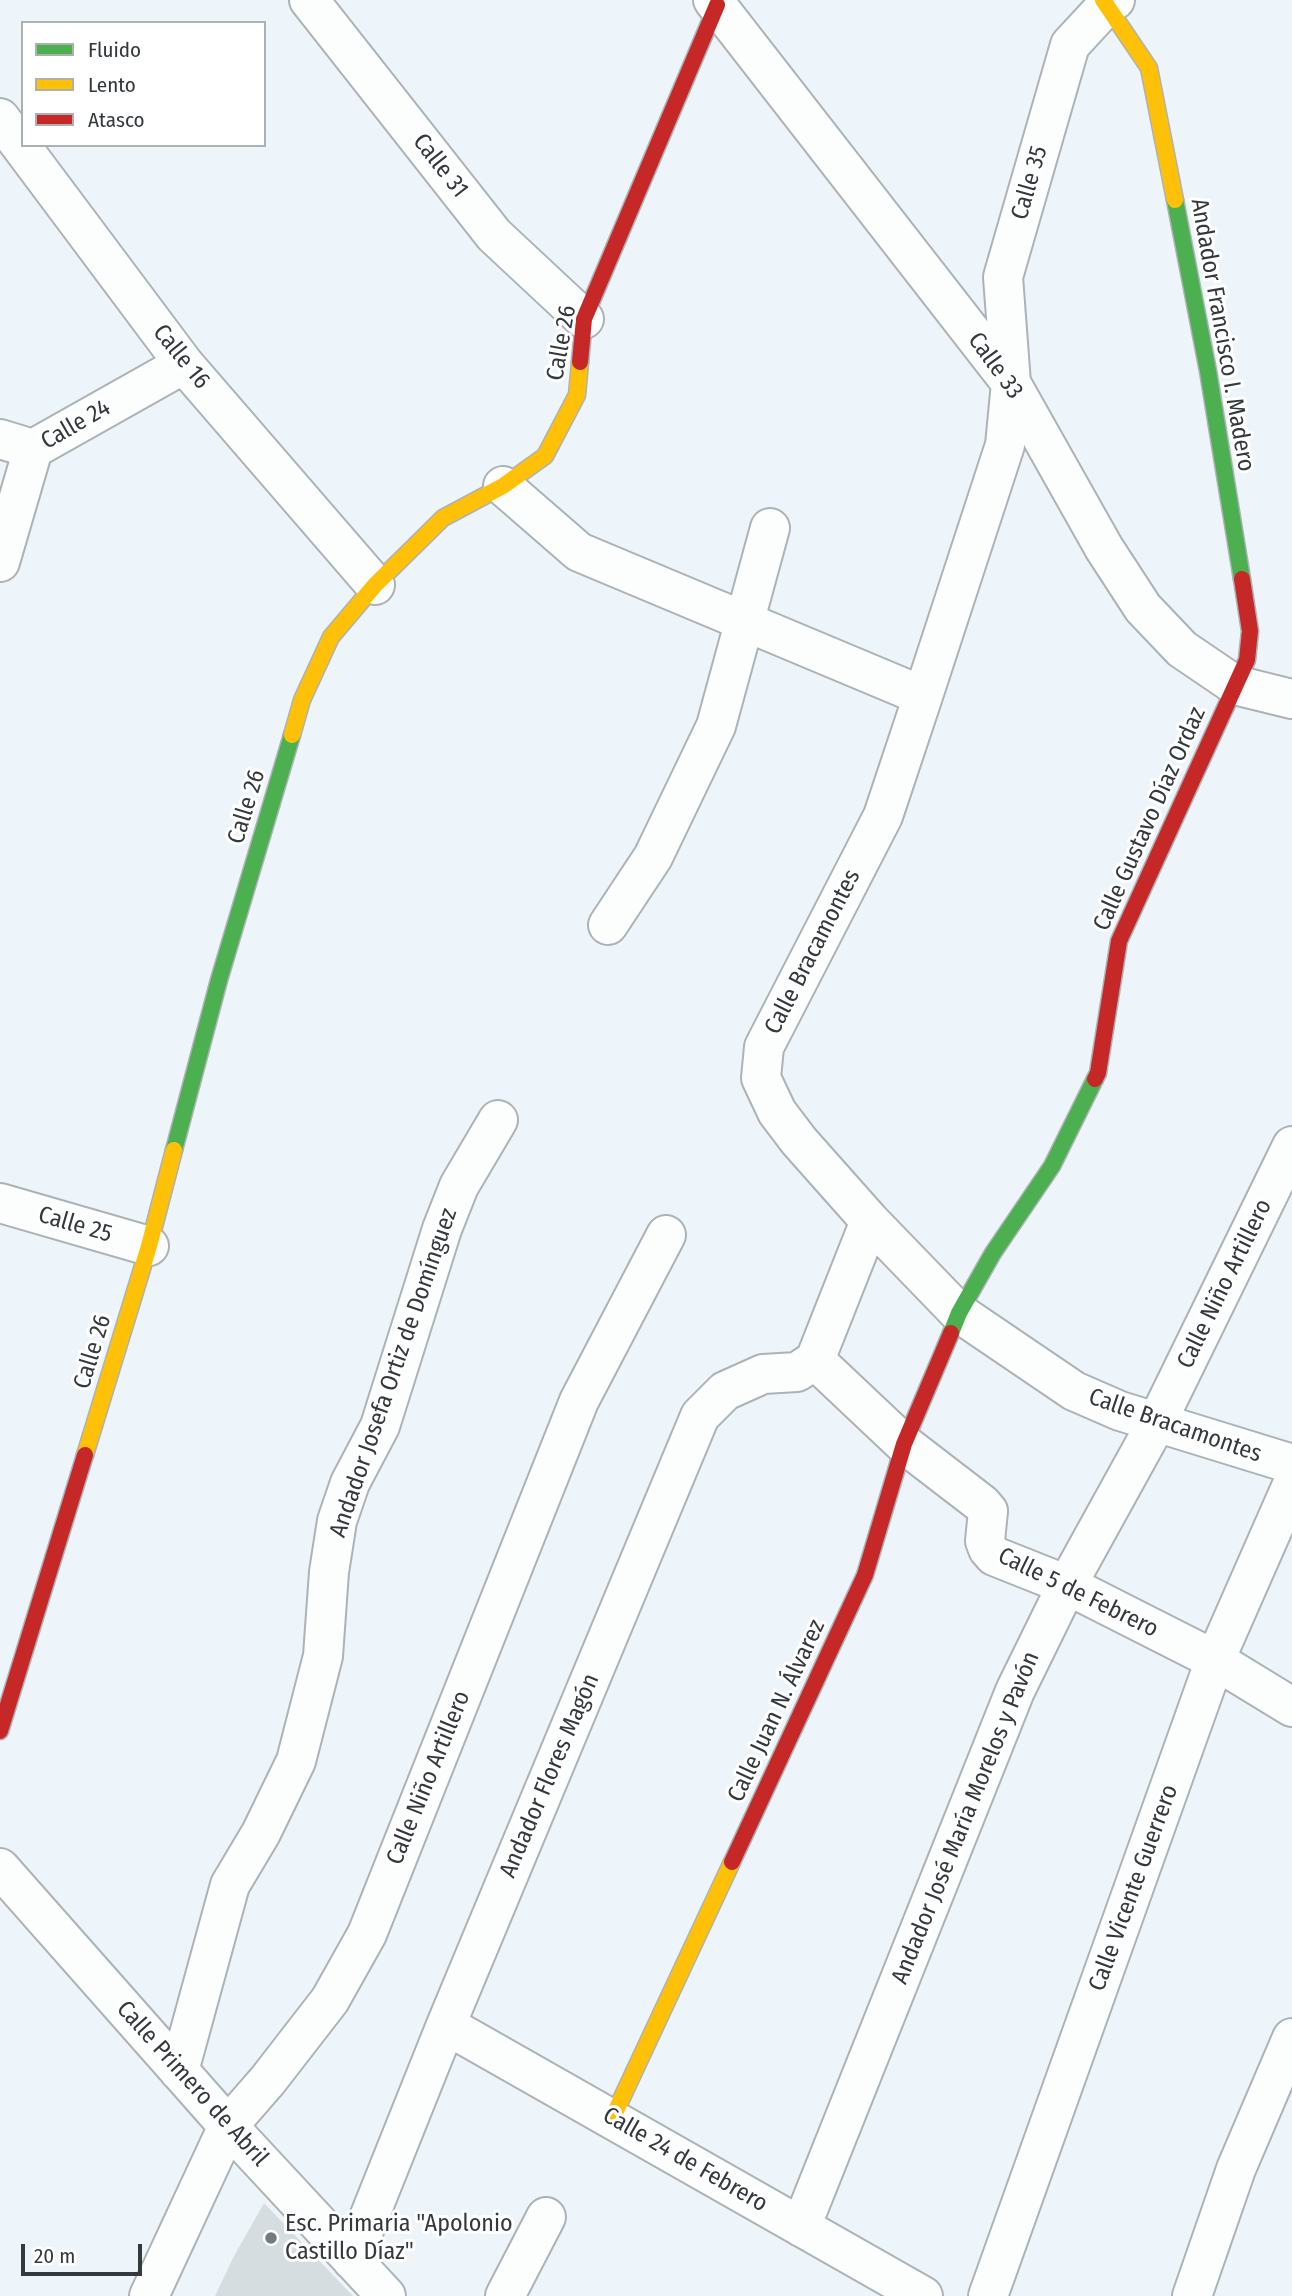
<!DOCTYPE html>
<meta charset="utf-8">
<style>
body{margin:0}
#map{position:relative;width:1292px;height:2296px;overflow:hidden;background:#eef5fa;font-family:"Fira Sans Condensed",sans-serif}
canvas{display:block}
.legend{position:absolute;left:21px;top:21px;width:245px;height:126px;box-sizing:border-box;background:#fff;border:2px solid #adb0b1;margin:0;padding:9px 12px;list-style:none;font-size:21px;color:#33393d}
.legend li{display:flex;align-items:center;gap:14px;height:35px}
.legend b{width:35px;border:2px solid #adb0b1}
.scale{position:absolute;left:21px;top:2244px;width:121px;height:32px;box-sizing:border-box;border:4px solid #33393d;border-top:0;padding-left:9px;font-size:21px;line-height:24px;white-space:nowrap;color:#33393d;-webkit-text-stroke:5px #fff;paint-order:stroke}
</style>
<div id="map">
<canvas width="1292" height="2296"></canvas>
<ul class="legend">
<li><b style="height:9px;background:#4caf50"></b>Fluido</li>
<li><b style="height:9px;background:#ffc107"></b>Lento</li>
<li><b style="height:9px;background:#c62828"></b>Atasco</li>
</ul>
<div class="scale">20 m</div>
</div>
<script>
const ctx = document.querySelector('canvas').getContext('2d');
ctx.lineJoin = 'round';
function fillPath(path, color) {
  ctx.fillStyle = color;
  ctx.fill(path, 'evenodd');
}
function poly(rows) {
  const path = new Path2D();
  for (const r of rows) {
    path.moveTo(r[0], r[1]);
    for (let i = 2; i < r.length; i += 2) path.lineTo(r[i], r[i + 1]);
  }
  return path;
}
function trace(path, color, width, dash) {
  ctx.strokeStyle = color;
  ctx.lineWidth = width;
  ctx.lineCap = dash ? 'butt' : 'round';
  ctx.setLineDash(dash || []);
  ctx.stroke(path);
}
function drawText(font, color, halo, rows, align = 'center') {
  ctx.font = font + ' "Fira Sans Condensed",sans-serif';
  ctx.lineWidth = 6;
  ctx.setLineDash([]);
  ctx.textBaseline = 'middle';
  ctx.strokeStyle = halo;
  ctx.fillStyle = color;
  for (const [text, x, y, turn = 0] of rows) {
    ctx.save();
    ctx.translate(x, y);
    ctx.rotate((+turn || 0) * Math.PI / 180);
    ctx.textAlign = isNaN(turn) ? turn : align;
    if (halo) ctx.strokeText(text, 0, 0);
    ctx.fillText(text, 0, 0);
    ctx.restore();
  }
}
fillPath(poly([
 [264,2203,353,2296,215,2296,233,2258]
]), '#d6dde1');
const street = poly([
 [309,0,494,235,584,319],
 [713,0,1011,383,1104,548,1143,608,1182,649,1235,685,1292,699],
 [1115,0,1107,5,1070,45,1003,277,1011,383,1005,445,923,696,883,816,764,1047,761,1078,777,1112,799,1141,870,1221,959,1313,1074,1391,1120,1411,1292,1464],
 [0,118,184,364,375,585],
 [0,439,33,449],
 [503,486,579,552,923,696],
 [0,562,33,449,184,364],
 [608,925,653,857,716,726,770,528],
 [0,1203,149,1246],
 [815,1360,904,1444,982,1504,988,1511,985,1541,988,1549,994,1556,1067,1585,1215,1660,1292,1707],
 [815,1360,870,1221],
 [0,1868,228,2126,386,2296],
 [446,2025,923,2296],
 [179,2071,230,1885,261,1833,296,1761,323,1656,329,1572,337,1521,350,1483,380,1426,442,1229,459,1186,498,1120],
 [801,2227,1015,1691,1067,1585,1157,1422,1292,1146],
 [352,2260,446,2025,700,1416,725,1391,763,1374,797,1372,815,1360],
 [149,2296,228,2126,268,2080,330,2000,367,1934,579,1401,666,1235],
 [505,2296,546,2217],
 [988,2296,1215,1660,1292,1485],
 [1192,2296,1236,2169,1292,2038]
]);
const fast = poly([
 [1175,200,1208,371,1242,579],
 [174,1150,219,980,292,735],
 [951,1333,959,1313,993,1253,1052,1166,1095,1079]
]);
const slow = poly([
 [1103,0,1149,68,1175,200],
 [292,735,302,700,331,637,375,585,443,518,503,486,545,456,577,395,580,362],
 [85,1455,149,1246,174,1150],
 [612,2119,732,1862]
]);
const jam = poly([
 [580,362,584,319,717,5],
 [1095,1079,1098,1073,1119,941,1247,660,1250,631,1242,579],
 [0,1731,85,1455],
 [732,1862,865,1575,904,1444,951,1333]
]);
trace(street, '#acb2b6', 42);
trace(fast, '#acb2b6', 19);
trace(slow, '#acb2b6', 19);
trace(jam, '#acb2b6', 19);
trace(street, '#fcfefe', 38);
trace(fast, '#4caf50', 16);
trace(slow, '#ffc107', 16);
trace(jam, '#c62828', 16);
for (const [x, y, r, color] of [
 [271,2238,7,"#747b7f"]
]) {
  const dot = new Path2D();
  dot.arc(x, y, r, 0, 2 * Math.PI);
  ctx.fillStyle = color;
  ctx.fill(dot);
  trace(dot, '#fff', 2.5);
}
drawText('24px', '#33393d', '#fff', [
 ["Calle 31",440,166,52],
 ["Calle 35",1030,183,-74],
 ["Andador Francisco I. Madero",1222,335,80],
 ["Calle 26",562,343,-80],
 ["Calle 16",181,357,51],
 ["Calle 33",995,366,54],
 ["Calle 24",76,425,-30],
 ["Calle 26",247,807,-73],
 ["Calle Gustavo Díaz Ordaz",1150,819,-66],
 ["Calle Bracamontes",813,952,-63],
 ["Calle 25",75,1225,16],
 ["Calle Niño Artillero",1225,1284,-64],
 ["Calle 26",93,1352,-73],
 ["Andador Josefa Ortiz de Domínguez",394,1373,-71],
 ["Calle Bracamontes",1175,1426,19],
 ["Calle 5 de Febrero",1078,1593,26],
 ["Calle Juan N. Álvarez",777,1711,-65],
 ["Andador Flores Magón",550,1776,-67],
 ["Calle Niño Artillero",429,1778,-68],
 ["Andador José María Morelos y Pavón",966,1818,-68],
 ["Calle Vicente Guerrero",1134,1888,-70],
 ["Calle Primero de Abril",192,2084,48],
 ["Calle 24 de Febrero",685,2160,30]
]);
drawText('24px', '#33393d', '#fff', [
 ["Esc. Primaria \"Apolonio",285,2224],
 ["Castillo Díaz\"",285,2252]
], 'left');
</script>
